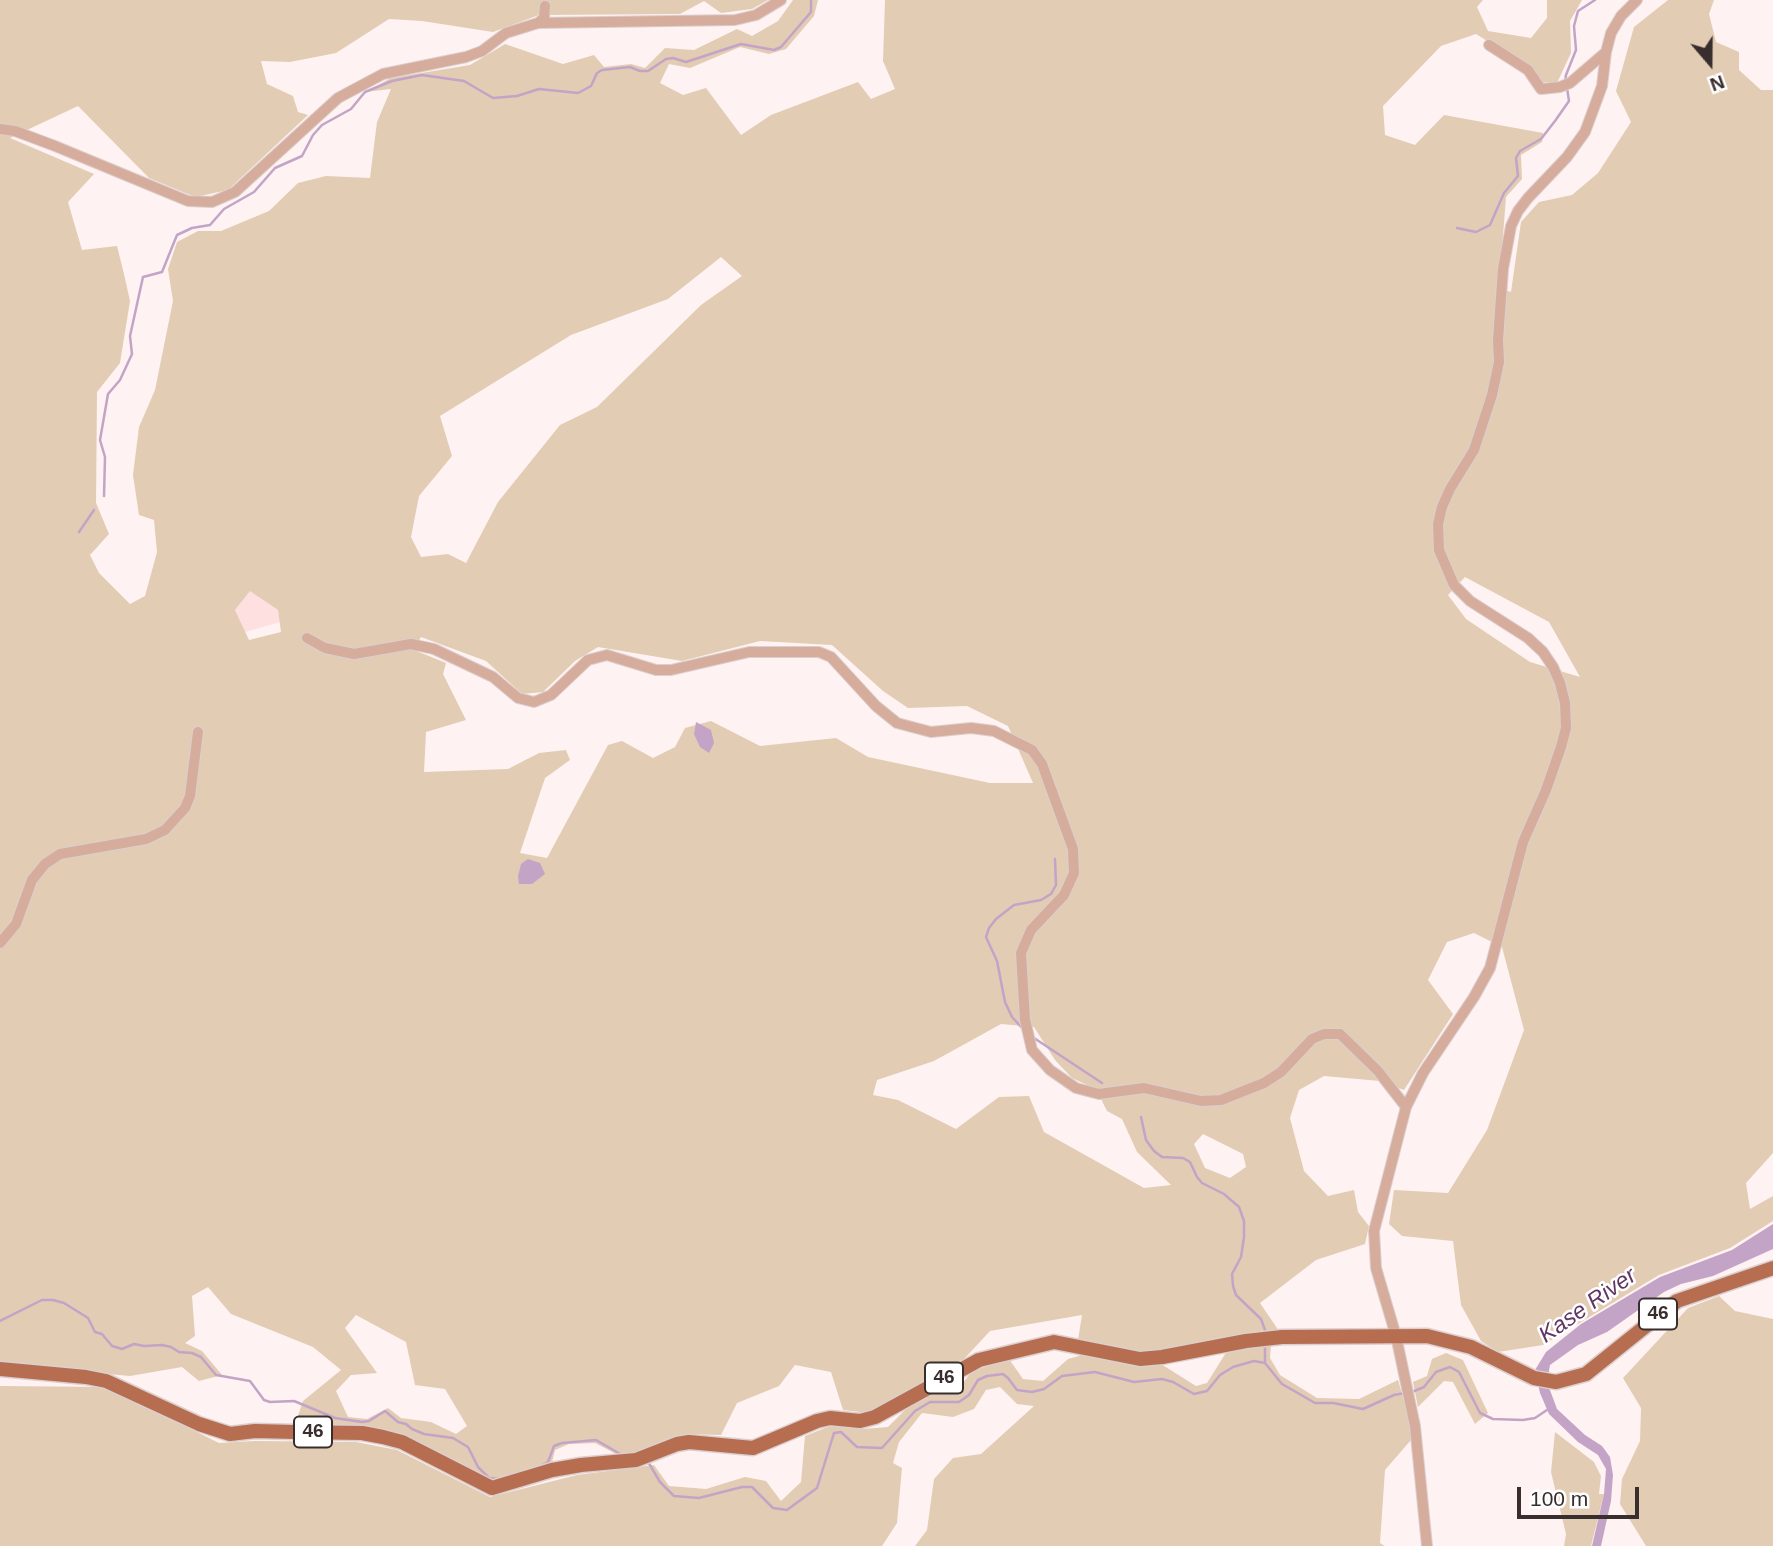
<!DOCTYPE html>
<style>
body{margin:0}
#map{position:relative;width:1773px;height:1546px;overflow:hidden;background:#fef2f2;font-family:Arial,sans-serif}
canvas{display:block}
.north{position:absolute;left:1675px;top:28px;width:70px;height:70px;-webkit-text-stroke:5px #fff;paint-order:stroke;rotate:160deg;font-size:19px;font-weight:700;line-height:28px;text-align:center;color:#392e2e}
.north::after{content:'';display:block;margin:auto;width:24px;height:32px;background:#392e2e;clip-path:polygon(50% 0,100% 100%,50% 72%,0 100%)}
.scale{position:absolute;left:1517px;top:1487px;width:122px;height:32px;box-sizing:border-box;border:4px solid #392e2e;border-top:0;padding-left:9px;font-size:21px;line-height:24px;white-space:nowrap;color:#392e2e;-webkit-text-stroke:5px #fff;paint-order:stroke}
</style>
<div id="map">
<canvas width="1773" height="1546"></canvas>
<div class="north">N</div>
<div class="scale">100 m</div>
</div>
<script>
const ctx = document.querySelector('canvas').getContext('2d');
ctx.lineJoin = 'round';
function fillPath(path, color) {
  ctx.fillStyle = color;
  ctx.fill(path, 'evenodd');
}
function poly(rows) {
  const path = new Path2D();
  for (const r of rows) {
    path.moveTo(r[0], r[1]);
    for (let i = 2; i < r.length; i += 2) path.lineTo(r[i], r[i + 1]);
  }
  return path;
}
function trace(path, color, width, dash) {
  ctx.strokeStyle = color;
  ctx.lineWidth = width;
  ctx.lineCap = dash ? 'butt' : 'round';
  ctx.setLineDash(dash || []);
  ctx.stroke(path);
}
function drawText(font, color, halo, rows, align = 'center') {
  ctx.font = font + ' Arial,sans-serif';
  ctx.lineWidth = 5;
  ctx.setLineDash([]);
  ctx.textBaseline = 'middle';
  ctx.strokeStyle = halo;
  ctx.fillStyle = color;
  for (const [text, x, y, turn = 0] of rows) {
    ctx.save();
    ctx.translate(x, y);
    ctx.rotate((+turn || 0) * Math.PI / 180);
    ctx.textAlign = isNaN(turn) ? turn : align;
    if (halo) ctx.strokeText(text, 0, 0);
    ctx.fillText(text, 0, 0);
    ctx.restore();
  }
}
fillPath(poly([
 [250,590,278,610,280,622,245,632,235,610]
]), '#fee0e0');
fillPath(poly([
 [0,0,768,0,752,9,721,13,704,1,680,14,539,15,493,32,422,21,389,19,336,53,290,62,261,61,267,84,293,96,298,112,308,115,228,190,195,197,149,178,78,106,10,138,94,174,68,202,82,250,117,246,124,274,130,301,120,363,97,392,96,503,109,534,90,555,99,573,130,604,145,596,157,552,154,520,139,515,133,475,139,427,155,390,173,301,168,269,177,242,198,231,221,231,269,211,298,183,326,176,370,178,377,122,391,89,365,92,391,78,470,65,505,44,563,64,594,55,604,67,631,64,645,68,665,48,694,50,737,29,752,36,778,21,793,0,818,0,814,16,786,49,769,54,740,47,690,68,669,64,660,83,683,95,706,88,741,135,771,115,858,82,871,99,895,89,883,61,885,0,1483,0,1477,7,1488,31,1531,38,1547,18,1547,0,1582,0,1570,21,1571,53,1557,83,1543,82,1529,67,1476,34,1441,46,1383,106,1385,135,1415,145,1444,115,1543,133,1542,142,1521,155,1522,179,1506,197,1499,288,1511,292,1521,222,1539,202,1572,195,1598,173,1631,122,1616,91,1634,27,1668,0,1714,0,1709,14,1716,42,1739,52,1739,70,1761,90,1773,90,1773,1153,1746,1183,1750,1209,1773,1196,1773,1221,1730,1248,1659,1275,1543,1345,1498,1352,1481,1341,1461,1305,1453,1241,1402,1236,1389,1224,1394,1190,1448,1193,1487,1130,1524,1030,1502,947,1474,933,1447,942,1428,980,1453,1014,1404,1090,1380,1081,1324,1076,1299,1090,1290,1118,1304,1171,1328,1196,1354,1190,1358,1212,1369,1226,1365,1244,1316,1260,1260,1303,1279,1331,1145,1354,1078,1340,1082,1315,990,1331,964,1359,869,1413,843,1410,831,1372,795,1365,779,1386,737,1403,721,1435,685,1434,646,1453,622,1457,595,1443,569,1444,555,1450,551,1466,497,1483,396,1434,369,1427,295,1425,303,1401,341,1370,313,1347,231,1314,208,1287,192,1296,195,1336,185,1343,202,1351,222,1375,199,1381,182,1367,130,1376,0,1364],
 [721,257,742,276,701,305,597,407,560,425,498,502,466,563,448,554,421,557,411,537,419,496,452,456,440,416,571,335,668,299],
 [1465,577,1549,622,1580,677,1530,662,1466,619,1448,595],
 [250,591,278,610,281,632,249,640,235,610],
 [421,637,486,661,522,694,543,692,575,661,598,647,682,661,760,641,832,645,883,691,908,708,967,706,1008,726,1033,783,990,783,868,757,836,738,760,746,711,721,685,728,675,747,653,758,622,741,608,745,547,858,520,853,545,778,570,760,566,750,539,753,508,769,424,772,426,732,466,720,443,674,446,663,414,650],
 [1001,1024,1034,1027,1055,1060,1072,1078,1096,1089,1107,1111,1122,1119,1137,1152,1171,1185,1144,1188,1044,1132,1029,1096,999,1097,956,1129,898,1100,873,1095,877,1080,934,1061],
 [1203,1134,1243,1154,1246,1167,1230,1178,1205,1168,1194,1144],
 [356,1315,406,1342,415,1385,445,1389,467,1426,456,1434,431,1422,401,1418,388,1408,367,1419,348,1417,336,1391,351,1375,377,1373,345,1328],
 [1719,1296,1735,1311,1773,1319,1773,1546,1646,1546,1620,1504,1622,1479,1640,1441,1641,1408,1623,1378,1688,1308],
 [1271,1344,1270,1358,1280,1375,1317,1398,1359,1399,1398,1380,1407,1411,1411,1440,1385,1470,1380,1543,1385,1546,915,1546,927,1530,934,1479,953,1458,981,1454,1034,1406,1017,1404,1000,1387,986,1390,974,1409,953,1417,922,1413,899,1442,893,1463,902,1468,897,1523,882,1546,0,1546,0,1386,106,1387,219,1443,255,1441,356,1442,397,1450,490,1497,577,1475,654,1465,669,1486,706,1489,745,1477,766,1481,781,1501,801,1482,805,1436,830,1426,863,1429,888,1427,908,1407,933,1393,960,1387,972,1371,1009,1359,1023,1379,1043,1381,1068,1359,1086,1354,1161,1364,1196,1386,1207,1383,1227,1351],
 [1446,1353,1463,1360,1488,1413,1475,1424,1453,1382,1444,1381,1418,1407,1413,1382,1427,1376,1432,1359],
 [1555,1432,1594,1462,1601,1476,1599,1494,1604,1494,1591,1546,1564,1546,1566,1534,1551,1472]
]), '#e2ccb4');
fillPath(poly([
 [696,722,711,730,714,743,709,753,700,747,694,734],
 [528,859,540,863,545,874,532,884,519,884,518,876,521,864],
 [1773,1224,1773,1249,1713,1276,1681,1284,1664,1292,1607,1332,1578,1345,1550,1365,1547,1382,1557,1409,1585,1435,1602,1446,1610,1457,1613,1475,1611,1501,1601,1546,1592,1546,1604,1494,1606,1469,1598,1455,1578,1442,1549,1414,1540,1393,1535,1370,1546,1352,1581,1324,1660,1277,1732,1250]
]), '#c3a4c7');
trace(poly([
 [1565,82,1566,75,1576,50,1574,26,1578,11,1595,0],
 [1457,228,1476,232,1490,225,1504,193,1518,176,1516,158,1520,151,1541,139,1555,121,1569,101,1567,88],
 [104,496,105,457,100,440,108,394,120,380,132,354,130,336,143,277,162,272,177,235,192,228,210,225,224,209,254,192,275,168,302,156,313,135,322,125,351,109,365,92,392,81,422,75,464,81,493,98,517,96,539,89,578,93,591,86,597,73,602,70,630,67,640,71,648,71,666,59,673,58,686,62,741,44,774,50,781,47,811,12,811,0],
 [79,532,94,510],
 [1023,1029,1012,1017,1005,1002,997,961,986,937,989,928,996,919,1014,905,1041,900,1051,894,1056,885,1055,859],
 [1034,1038,1102,1083],
 [1141,1117,1146,1140,1154,1151,1162,1157,1183,1158,1190,1162,1197,1177,1202,1183,1224,1194,1239,1207,1244,1221,1244,1237,1241,1257,1232,1274,1233,1286,1236,1295,1261,1319,1266,1333],
 [0,1321,42,1300,53,1300,64,1303,88,1318,95,1332,102,1334,112,1346,122,1349,134,1344,144,1346,162,1345,171,1347,179,1352,192,1353,201,1357,216,1375,250,1381,264,1400,270,1402,294,1401,335,1418,362,1422,369,1421,385,1411,398,1422,406,1424,412,1429,424,1434,453,1438,468,1447,478,1467,489,1478,502,1479],
 [1265,1343,1265,1363,1282,1384,1315,1403,1333,1403,1363,1409,1394,1395,1405,1393],
 [1412,1392,1424,1387,1436,1372,1450,1367,1459,1372,1480,1413,1493,1419,1523,1420,1535,1418,1547,1410],
 [647,1460,660,1482,674,1496,699,1498,742,1487,752,1487,773,1508,787,1510,817,1488,834,1433,841,1432,857,1447,882,1448,915,1411,930,1402,959,1402,969,1395,978,1380,987,1376,1003,1374,1008,1378,1017,1390,1032,1392,1044,1389,1062,1376,1095,1372,1134,1382,1162,1379,1173,1382,1194,1394,1207,1391,1220,1375,1233,1367,1254,1361,1265,1363],
 [541,1466,548,1462,554,1446,562,1443,596,1440,622,1455]
]), '#c3a4c7', 2.5);
const street = poly([
 [538,23,544,18,545,6],
 [1489,45,1528,70,1541,89,1560,87,1570,83,1606,52],
 [0,129,15,131,55,146,188,201,212,202,235,192,338,98,383,74,466,57,482,51,506,33,538,23,735,20,756,15,781,0],
 [307,638,325,648,354,654,411,644,434,649,493,677,518,698,534,702,551,695,588,660,607,655,656,670,671,670,749,652,819,652,831,657,876,706,897,723,931,732,971,728,994,731,1032,750,1042,764,1073,849,1074,873,1064,895,1031,930,1021,953,1025,1020,1032,1050,1050,1070,1076,1088,1099,1094,1144,1088,1201,1101,1221,1100,1264,1083,1281,1072,1312,1039,1324,1034,1340,1034,1378,1071,1406,1107],
 [0,943,16,924,32,880,45,864,60,854,146,839,165,830,185,808,190,796,198,732],
 [1427,1546,1415,1426,1396,1336,1376,1268,1374,1231,1406,1107,1423,1073,1474,997,1490,968,1523,842,1546,790,1561,747,1566,728,1565,703,1560,683,1553,667,1543,652,1528,638,1470,601,1454,585,1439,550,1438,524,1442,507,1450,489,1474,450,1492,395,1499,362,1498,340,1503,269,1511,226,1518,211,1528,198,1567,157,1585,132,1602,86,1606,52,1611,33,1621,16,1637,0]
]);
const primary = poly([
 [0,1369,86,1377,106,1381,199,1424,230,1434,255,1431,295,1432,362,1433,383,1437,402,1442,492,1488,552,1470,581,1465,636,1460,677,1444,689,1442,753,1448,817,1421,830,1418,860,1421,875,1417,979,1360,1054,1342,1140,1359,1162,1357,1246,1341,1282,1337,1427,1336,1471,1347,1534,1378,1556,1382,1586,1374,1677,1301,1773,1268]
]);
trace(street, '#dbcfcf', 12);
trace(primary, '#dbcfcf', 17);
trace(street, '#d6ad9c', 10);
trace(primary, '#b76e50', 14);
for (const [x, y, w] of [
 [1658,1314,38],
 [944,1378,38],
 [313,1432,38]
]) {
  const box = new Path2D();
  box.roundRect(x - w / 2, y - 15.5, w, 31, 5);
  ctx.fillStyle = '#fff';
  ctx.fill(box);
  trace(box, '#392e2e', 2);
}
drawText('bold 19px', '#392e2e', null, [
 ["46",1658,1314],
 ["46",944,1378],
 ["46",313,1432]
]);
drawText('italic 23px', '#603665', '#fff', [
 ["Kase River",1588,1306,-35]
]);
</script>
